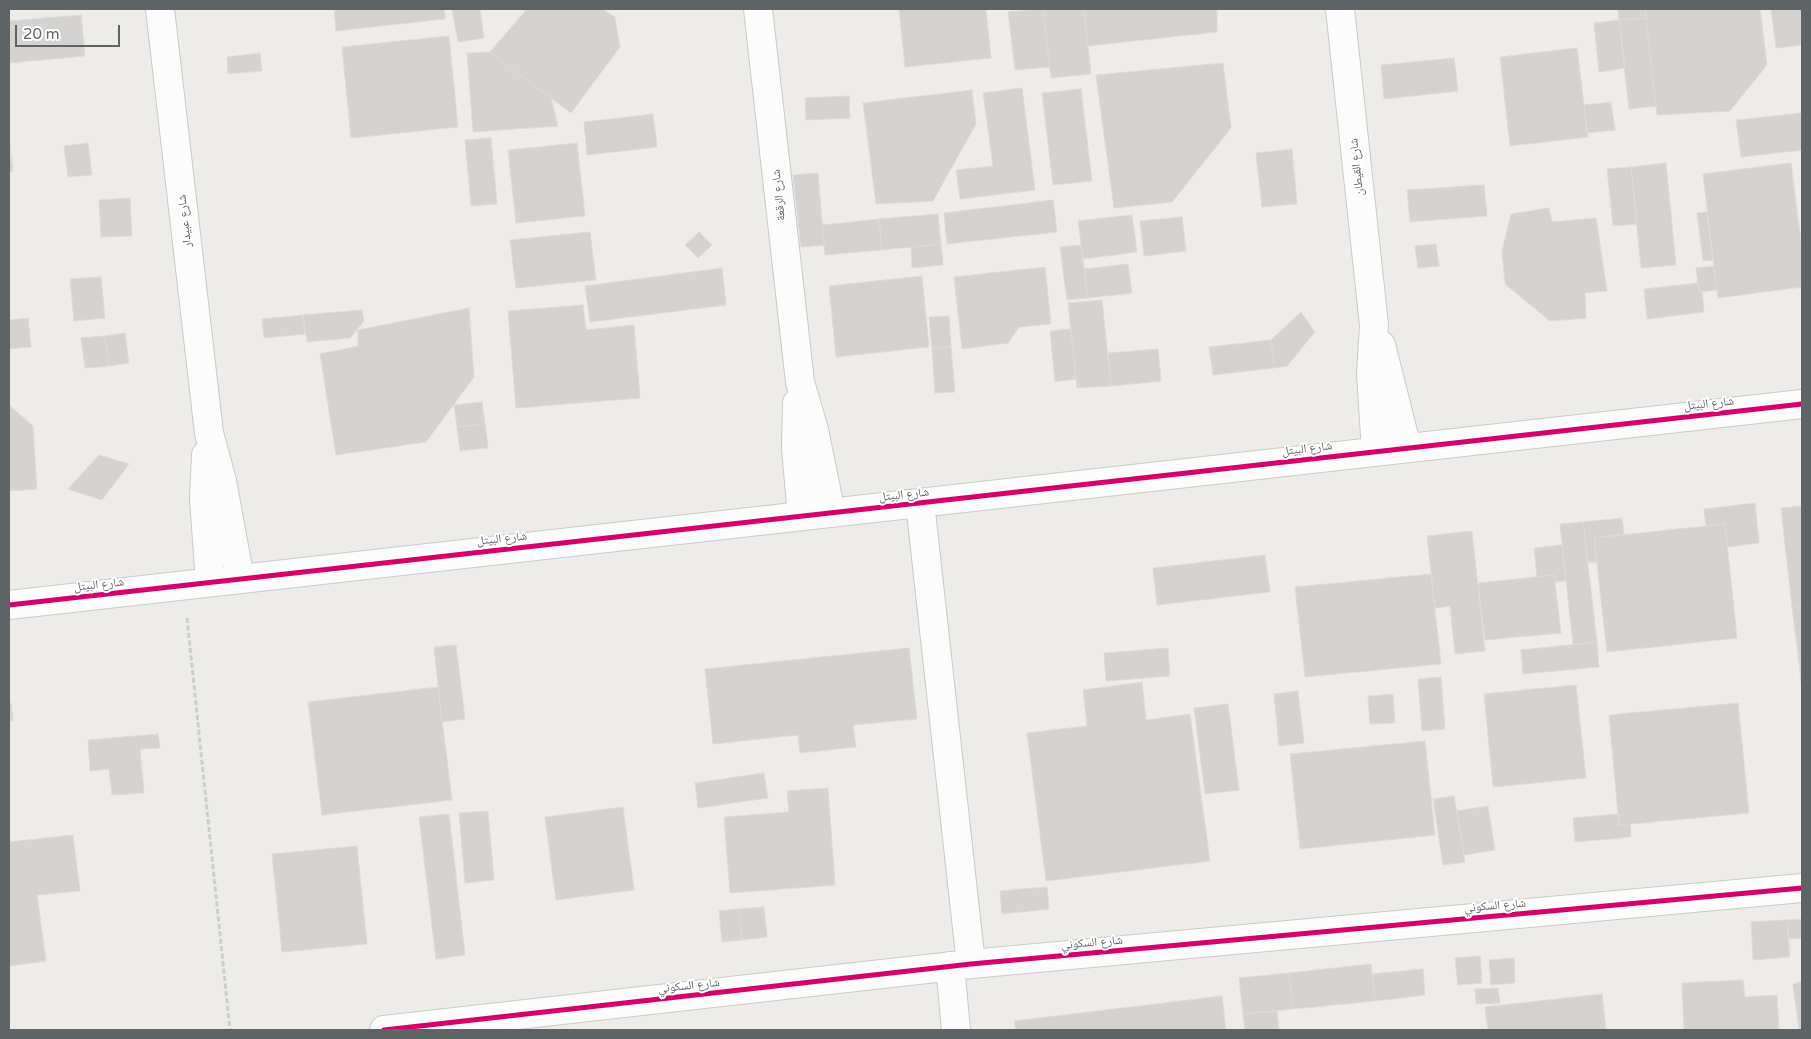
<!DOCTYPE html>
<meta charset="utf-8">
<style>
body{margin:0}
#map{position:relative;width:1811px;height:1039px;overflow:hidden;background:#eeece9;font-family:"Varela Round",sans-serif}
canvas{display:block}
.frame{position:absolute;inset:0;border:10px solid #5e6366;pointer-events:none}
.scale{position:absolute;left:15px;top:25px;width:105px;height:22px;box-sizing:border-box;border:2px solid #5e6366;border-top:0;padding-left:6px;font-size:15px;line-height:18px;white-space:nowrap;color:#5e6366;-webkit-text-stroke:4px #fff;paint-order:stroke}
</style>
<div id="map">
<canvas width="1811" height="1039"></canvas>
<div class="frame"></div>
<div class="scale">20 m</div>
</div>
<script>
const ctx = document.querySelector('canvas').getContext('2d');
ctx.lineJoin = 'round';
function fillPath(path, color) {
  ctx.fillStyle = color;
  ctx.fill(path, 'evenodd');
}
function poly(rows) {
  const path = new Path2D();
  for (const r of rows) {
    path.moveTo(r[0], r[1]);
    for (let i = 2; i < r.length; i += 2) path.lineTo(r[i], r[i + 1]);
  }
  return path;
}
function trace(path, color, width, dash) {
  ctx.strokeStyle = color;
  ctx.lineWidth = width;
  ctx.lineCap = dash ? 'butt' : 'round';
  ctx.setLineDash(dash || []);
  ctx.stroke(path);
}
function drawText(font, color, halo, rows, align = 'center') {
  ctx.font = font + ' "Varela Round","Noto Naskh Arabic",sans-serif';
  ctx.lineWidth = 4;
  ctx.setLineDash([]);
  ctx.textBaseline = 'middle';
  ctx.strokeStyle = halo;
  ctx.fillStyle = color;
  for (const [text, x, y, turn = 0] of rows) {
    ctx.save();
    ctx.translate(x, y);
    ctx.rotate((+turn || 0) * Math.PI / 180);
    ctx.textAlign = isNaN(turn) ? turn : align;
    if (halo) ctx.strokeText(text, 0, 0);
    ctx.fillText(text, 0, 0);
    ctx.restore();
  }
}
const building = poly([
 [334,9,444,9,445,19,336,31,334,9],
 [452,9,480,9,484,38,458,42,452,9],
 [527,9,602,9,615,17,620,47,571,113,490,52,527,9],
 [899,9,986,9,991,58,905,67,899,9],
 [1043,9,1050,67,1015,70,1008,12,1043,9],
 [1043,9,1084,9,1091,74,1051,78,1043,9],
 [1084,9,1217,9,1217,32,1088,46,1084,9],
 [1618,9,1645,9,1646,18,1619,20,1618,9],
 [1645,9,1760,9,1767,65,1730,111,1657,115,1645,9],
 [1771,9,1802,9,1802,45,1776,48,1771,9],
 [81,15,85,56,9,63,9,21,81,15],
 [1646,18,1656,106,1629,109,1619,20,1646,18],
 [1619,20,1625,68,1599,72,1594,23,1619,20],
 [449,36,458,127,351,138,342,47,449,36],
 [1577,48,1588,137,1510,146,1500,57,1577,48],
 [490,52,551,98,558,126,473,132,467,53,490,52],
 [260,53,262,71,228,74,227,57,260,53],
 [1454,58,1458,91,1384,99,1381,65,1454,58],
 [1223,63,1231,128,1172,202,1114,208,1096,75,1223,63],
 [1022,88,1035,190,960,199,956,170,993,166,983,93,1022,88],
 [1081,89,1092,181,1053,185,1042,93,1081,89],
 [972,90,976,124,933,201,876,204,863,103,972,90],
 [849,96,850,118,806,120,805,98,849,96],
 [1611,102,1615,130,1587,133,1584,105,1611,102],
 [1802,113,1802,150,1741,157,1736,120,1802,113],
 [653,114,657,147,587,155,584,122,653,114],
 [9,137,13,172,9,172,9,137],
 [491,138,497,204,471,206,465,140,491,138],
 [88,143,92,175,68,177,64,146,88,143],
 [577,143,585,216,516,223,508,150,577,143],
 [1292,149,1297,204,1262,207,1256,153,1292,149],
 [1666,163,1676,265,1641,268,1631,167,1666,163],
 [1791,163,1802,249,1802,287,1718,298,1703,174,1791,163],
 [1631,167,1637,224,1613,226,1607,169,1631,167],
 [818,173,824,245,801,247,793,175,818,173],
 [1484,185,1487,216,1410,222,1407,190,1484,185],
 [130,198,132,236,101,237,99,200,130,198],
 [1053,200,1057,232,947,244,944,213,1053,200],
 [1549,208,1552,222,1596,218,1607,291,1585,293,1586,318,1550,321,1505,284,1502,251,1511,214,1549,208],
 [1707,212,1713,260,1703,261,1697,213,1707,212],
 [938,214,941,244,882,250,879,219,938,214],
 [1132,215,1137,252,1083,259,1078,221,1132,215],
 [1182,217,1186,251,1144,256,1140,221,1182,217],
 [879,219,882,250,825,255,822,225,879,219],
 [590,232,596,280,516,288,510,240,590,232],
 [699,232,712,245,698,258,685,245,699,232],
 [941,244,943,265,912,268,911,247,941,244],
 [1436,244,1439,266,1418,268,1415,246,1436,244],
 [1081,245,1088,298,1067,300,1060,247,1081,245],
 [1128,264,1132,293,1088,298,1084,269,1128,264],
 [1714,266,1717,290,1699,292,1696,268,1714,266],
 [1045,267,1051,324,1019,327,1008,343,962,349,954,277,1045,267],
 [722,268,726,305,590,322,585,286,722,268],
 [922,276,929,347,836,357,829,286,922,276],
 [101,277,105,318,74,321,70,279,101,277],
 [1698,283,1699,292,1702,292,1704,312,1647,319,1644,289,1698,283],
 [1102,300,1111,386,1077,388,1068,303,1102,300],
 [583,305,586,330,634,325,640,398,516,408,508,311,583,305],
 [469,308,474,377,426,442,336,455,320,354,358,346,358,330,469,308],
 [362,310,364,321,350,338,307,342,303,315,362,310],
 [1301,312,1315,332,1287,366,1274,368,1271,340,1301,312],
 [303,315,305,334,264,338,262,319,303,315],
 [949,316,951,347,932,348,929,317,949,316],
 [28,318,31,347,9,349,9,320,28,318],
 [1071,329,1076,379,1055,382,1050,331,1071,329],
 [125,333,129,363,109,366,105,336,125,333],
 [105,336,109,366,85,368,81,338,105,336],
 [1271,340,1274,368,1213,375,1209,347,1271,340],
 [951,347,955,392,935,393,932,348,951,347],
 [1158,349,1161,381,1111,386,1108,353,1158,349],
 [482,402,485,424,457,427,454,405,482,402],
 [9,405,33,426,37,489,9,491,9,405],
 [485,424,488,448,460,451,457,427,485,424],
 [99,455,129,464,102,500,68,489,99,455],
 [1755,503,1759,543,1727,547,1725,524,1706,526,1704,509,1755,503],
 [1802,506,1802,606,1792,607,1781,508,1802,506],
 [1622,518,1624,534,1594,538,1597,562,1588,563,1583,522,1622,518],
 [1583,522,1597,642,1573,645,1560,524,1583,522],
 [1725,524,1737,638,1607,652,1594,538,1725,524],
 [1472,531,1485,651,1455,654,1450,606,1435,608,1427,536,1472,531],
 [1562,545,1566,581,1555,582,1554,575,1537,577,1534,548,1562,545],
 [1265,555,1270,592,1157,605,1153,568,1265,555],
 [1431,574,1441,664,1305,677,1295,587,1431,574],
 [1554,575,1561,633,1485,640,1478,583,1554,575],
 [1802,606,1802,661,1799,662,1792,607,1802,606],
 [1597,642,1599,667,1523,674,1521,650,1597,642],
 [456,645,465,719,442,722,434,647,456,645],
 [909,648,917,719,853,725,856,747,800,753,798,735,713,744,705,669,909,648],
 [1168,648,1170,676,1106,681,1104,653,1168,648],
 [1802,661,1802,694,1799,662,1802,661],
 [1441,677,1445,729,1422,731,1418,679,1441,677],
 [1142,682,1146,720,1190,714,1210,861,1046,881,1027,733,1087,726,1083,690,1142,682],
 [1576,685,1586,778,1493,787,1484,694,1576,685],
 [438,687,452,800,322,815,308,702,438,687],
 [1298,691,1304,743,1279,746,1274,694,1298,691],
 [1393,694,1395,723,1370,724,1368,696,1393,694],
 [9,703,11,703,13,721,9,721,9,703],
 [1738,703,1749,813,1619,825,1609,715,1738,703],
 [1228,704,1239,790,1205,794,1194,708,1228,704],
 [158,734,160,748,140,749,144,793,112,795,109,769,90,771,88,740,158,734],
 [1425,741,1435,835,1300,849,1290,754,1425,741],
 [764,773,768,798,698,808,695,783,764,773],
 [828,788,835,885,730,893,724,817,789,812,787,791,828,788],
 [1454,796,1465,862,1443,865,1433,799,1454,796],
 [1488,806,1495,850,1464,855,1457,811,1488,806],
 [623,807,634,890,556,900,545,817,623,807],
 [488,811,494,880,465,883,459,813,488,811],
 [449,814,465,955,436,959,419,817,449,814],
 [1619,814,1619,825,1630,824,1631,837,1575,842,1573,818,1619,814],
 [73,835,80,891,37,895,46,961,9,966,9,842,73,835],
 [357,846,367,944,282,952,272,854,357,846],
 [1047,887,1049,909,1002,914,1000,891,1047,887],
 [764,907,767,937,742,940,739,909,764,907],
 [739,909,742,940,722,942,719,911,739,909],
 [1802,919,1802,938,1789,939,1787,920,1802,919],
 [1787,920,1790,957,1753,960,1751,922,1787,920],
 [1480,956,1482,983,1458,985,1455,958,1480,956],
 [1514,958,1515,983,1491,985,1489,960,1514,958],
 [1371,964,1375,1001,1293,1009,1289,973,1371,964],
 [1423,969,1425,995,1375,1001,1372,974,1423,969],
 [1289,973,1293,1009,1243,1014,1239,978,1289,973],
 [1743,980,1745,997,1777,995,1779,1030,1684,1030,1682,983,1743,980],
 [1802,981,1802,1030,1799,1030,1793,984,1802,981],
 [1498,988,1500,1003,1476,1004,1475,989,1498,988],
 [1602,994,1606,1030,1488,1030,1485,1007,1602,994],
 [1222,996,1226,1030,1016,1030,1014,1021,1222,996],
 [1277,1011,1279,1030,1245,1030,1243,1014,1277,1011]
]);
fillPath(building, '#d4d3d2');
trace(building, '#dddbd8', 1);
const minor = poly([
 [160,9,209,433,222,481,240,579],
 [758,9,800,382,814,430,831,513],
 [1340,9,1374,325,1371,374,1376,451],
 [1381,345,1407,448],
 [797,403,796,448,802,516],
 [206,455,204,499,210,582],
 [920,503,971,964],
 [9,605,1802,404],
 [950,966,956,1030],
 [384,1030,971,964,1802,888]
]);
trace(minor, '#cacac9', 30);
trace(poly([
 [187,618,230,1030]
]), '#cacfcb', 3, [5, 2.5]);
trace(minor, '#fcfcfc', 28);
trace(poly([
 [9,605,1802,404],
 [384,1030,971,964,1802,888]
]), '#d6006c', 5);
drawText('12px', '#5e6366', '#fff', [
 ["شارع القيطان",1357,167,-96],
 ["شارع الرقعة",779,195,-96],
 ["شارع عبيدار",185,221,-96],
 ["شارع البيتل",1709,404,-6],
 ["شارع البيتل",1307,449,-7],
 ["شارع البيتل",904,495,-6],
 ["شارع البيتل",502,539,-6],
 ["شارع البيتل",99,585,-6],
 ["شارع السكوني",1495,906,-5],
 ["شارع السكوني",1092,943,-5],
 ["شارع السكوني",689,986,-6]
]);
</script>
